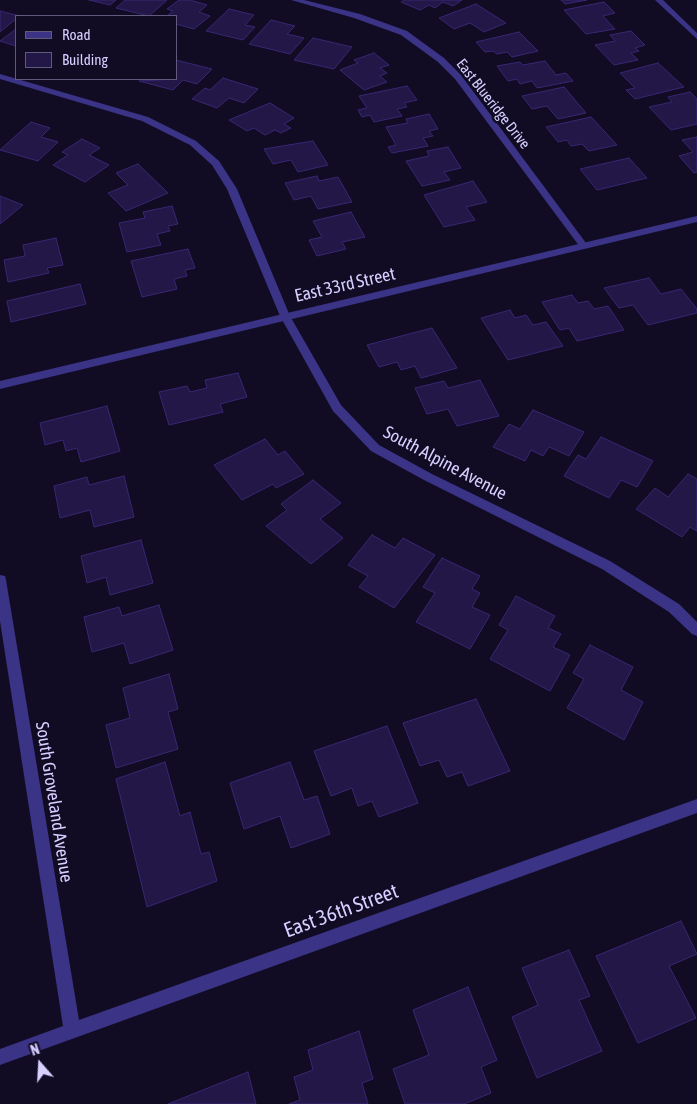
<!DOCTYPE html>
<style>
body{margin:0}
#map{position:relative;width:697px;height:1104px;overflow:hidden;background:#110c24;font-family:"Asap Condensed",sans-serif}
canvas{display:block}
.legend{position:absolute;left:15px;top:15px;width:162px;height:65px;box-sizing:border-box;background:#110c24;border:1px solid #605a7c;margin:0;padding:6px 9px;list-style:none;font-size:15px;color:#d6cfff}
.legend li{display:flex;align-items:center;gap:10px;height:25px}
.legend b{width:25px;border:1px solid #605a7c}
.north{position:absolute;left:15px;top:1039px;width:50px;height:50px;-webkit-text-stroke:4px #110c24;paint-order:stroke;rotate:341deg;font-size:14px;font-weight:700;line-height:20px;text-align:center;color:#d6cfff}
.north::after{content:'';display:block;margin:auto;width:18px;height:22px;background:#d6cfff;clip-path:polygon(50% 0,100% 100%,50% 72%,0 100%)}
</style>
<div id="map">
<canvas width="697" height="1104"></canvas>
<ul class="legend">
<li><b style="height:6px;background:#3a3386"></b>Road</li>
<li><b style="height:14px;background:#221746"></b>Building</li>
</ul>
<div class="north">N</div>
</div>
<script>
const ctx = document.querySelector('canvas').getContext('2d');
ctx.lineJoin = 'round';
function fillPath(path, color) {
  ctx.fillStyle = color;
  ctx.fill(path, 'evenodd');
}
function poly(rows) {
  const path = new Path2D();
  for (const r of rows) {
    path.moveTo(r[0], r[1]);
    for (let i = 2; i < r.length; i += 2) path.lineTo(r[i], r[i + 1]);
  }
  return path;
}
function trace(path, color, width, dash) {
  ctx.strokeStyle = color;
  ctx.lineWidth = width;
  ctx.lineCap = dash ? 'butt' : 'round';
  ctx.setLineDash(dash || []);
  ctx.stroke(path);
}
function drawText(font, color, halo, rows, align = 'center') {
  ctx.font = font + ' "Asap Condensed",sans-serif';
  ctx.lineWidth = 5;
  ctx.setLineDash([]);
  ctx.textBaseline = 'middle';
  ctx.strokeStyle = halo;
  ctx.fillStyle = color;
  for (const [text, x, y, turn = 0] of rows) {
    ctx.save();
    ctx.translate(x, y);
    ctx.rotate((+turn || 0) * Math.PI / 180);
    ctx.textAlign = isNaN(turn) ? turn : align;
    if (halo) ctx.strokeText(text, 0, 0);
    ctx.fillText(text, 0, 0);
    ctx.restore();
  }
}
const building = poly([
 [89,0,116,0,110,5,89,0],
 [125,0,167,0,149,16,116,8,125,0],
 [179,0,190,0,207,5,199,12,210,16,194,29,176,24,176,16,167,16,173,11,167,9,179,0],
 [405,0,462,0,453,6,443,2,435,8,429,5,420,10,401,2,405,0],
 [561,0,587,0,565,4,561,0],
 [604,2,615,13,603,16,615,29,586,34,564,10,604,2],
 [476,4,506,23,484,32,470,23,454,29,439,18,476,4],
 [229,9,254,15,245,25,255,27,243,40,206,31,229,9],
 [0,11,20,16,16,16,16,19,0,32,0,11],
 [271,20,295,26,287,34,304,38,290,54,249,44,271,20],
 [16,29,16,46,0,41,16,29],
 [631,31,645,45,635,48,639,51,631,53,638,60,614,65,595,45,615,41,610,35,631,31],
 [519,32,538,51,512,57,507,52,497,54,493,51,485,52,476,42,519,32],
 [313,38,352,47,334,69,294,60,313,38],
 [374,53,389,65,380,68,387,73,380,76,387,82,364,90,340,70,358,63,354,60,374,53],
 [176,60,212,69,197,84,183,80,173,90,139,81,176,79,176,60],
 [545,61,556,75,566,73,573,81,537,88,532,81,520,84,517,79,508,81,497,66,520,62,523,65,545,61],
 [658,63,684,87,635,99,626,90,635,88,620,73,658,63],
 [223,78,258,89,244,103,229,98,217,108,192,99,205,88,210,90,223,78],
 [407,86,417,100,404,103,407,107,397,109,402,116,374,122,370,115,362,117,358,110,367,108,359,96,407,86],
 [564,87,586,113,558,119,547,106,532,109,522,96,564,87],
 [690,92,697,99,697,124,671,130,649,107,672,102,668,97,690,92],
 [270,103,294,118,284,124,291,128,281,133,275,130,265,135,254,128,247,131,229,120,270,103],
 [429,114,438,129,429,131,433,136,423,138,428,146,392,153,388,147,396,145,386,127,408,123,406,119,429,114],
 [591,117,617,145,589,151,582,144,571,146,567,140,558,142,546,127,591,117],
 [31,122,50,128,41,137,58,142,38,161,0,150,31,122],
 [697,137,697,172,694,173,679,156,693,152,682,140,697,137],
 [82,139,100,148,89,155,109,165,85,182,53,165,68,155,62,152,82,139],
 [313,141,328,165,298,172,291,160,273,164,264,149,313,141],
 [448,147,461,168,444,172,450,180,422,186,406,161,429,156,427,151,448,147],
 [629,158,647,178,597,190,580,169,629,158],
 [138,164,168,193,126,211,108,193,128,185,116,173,138,164],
 [317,176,319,181,338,177,352,202,318,209,311,196,294,200,285,183,317,176],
 [473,181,487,202,466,207,475,220,444,227,424,195,473,181],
 [0,196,23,205,0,224,0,196],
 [172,206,178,224,168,226,170,231,157,234,161,245,127,252,119,223,145,218,143,212,172,206],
 [351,212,365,237,342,242,346,249,317,256,309,240,322,237,313,221,351,212],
 [56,238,63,265,47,268,49,273,8,282,4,260,25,256,23,245,56,238],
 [188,249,195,268,185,270,187,276,174,279,177,289,142,297,131,261,188,249],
 [649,278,661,294,681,289,697,309,697,313,648,325,633,305,619,308,604,288,649,278],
 [80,284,86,304,11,322,7,301,80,284],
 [572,295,578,303,588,301,594,309,608,306,624,330,577,341,569,328,560,330,542,302,572,295],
 [510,310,515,318,526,315,533,325,546,322,563,346,508,360,481,318,510,310],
 [432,328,457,368,421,378,415,366,401,370,397,362,379,367,367,345,432,328],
 [238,373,247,397,220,404,223,412,169,425,159,392,187,386,190,392,207,388,205,380,238,373],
 [480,380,499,416,457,426,448,409,427,414,415,388,444,381,448,388,480,380],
 [107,406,120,451,81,462,77,448,66,451,63,440,45,445,40,423,107,406],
 [533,410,584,432,569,456,549,447,543,456,531,450,525,461,493,447,509,424,520,429,533,410],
 [601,437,653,461,637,487,621,480,609,498,564,476,578,455,586,459,601,437],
 [265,439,278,455,285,451,304,474,276,488,273,484,242,500,214,465,265,439],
 [688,474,697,479,697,531,690,527,682,537,636,509,655,488,668,497,688,474],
 [124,476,134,517,94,527,90,510,60,518,54,486,87,477,89,485,124,476],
 [313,480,341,503,320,519,343,538,311,564,266,526,287,510,281,504,313,480],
 [372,535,395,548,403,538,435,555,394,608,359,587,368,576,348,565,372,535],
 [141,540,153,583,110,595,106,577,87,583,81,556,141,540],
 [442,558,480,576,472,589,480,593,472,607,490,615,470,649,416,622,435,593,423,587,442,558],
 [516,596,555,616,548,628,561,634,553,647,570,655,550,691,490,659,508,630,499,625,516,596],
 [159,605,173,650,130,664,124,643,92,652,84,617,119,607,122,616,159,605],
 [590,645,633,667,621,690,643,702,624,740,567,708,584,679,573,673,590,645],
 [169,674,178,709,168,712,178,749,116,768,106,725,130,718,123,688,169,674],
 [476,699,510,771,468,786,462,772,447,777,439,760,420,766,403,723,476,699],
 [387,726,418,803,379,817,372,801,358,806,352,788,331,796,314,751,387,726],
 [165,762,180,816,190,812,201,854,209,852,217,881,147,907,116,779,165,762],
 [290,762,304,800,317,796,330,834,291,848,280,816,244,829,230,783,290,762],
 [681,921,697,954,669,966,696,1018,638,1043,596,956,681,921],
 [569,950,590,996,579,1000,602,1051,537,1078,512,1017,538,1005,522,968,569,950],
 [468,987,497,1060,481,1067,491,1093,464,1104,405,1104,393,1069,429,1055,413,1010,468,987],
 [359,1031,373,1079,362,1083,368,1104,289,1104,300,1100,294,1077,313,1070,308,1050,359,1031],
 [248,1072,256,1104,168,1104,248,1072]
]);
fillPath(building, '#221746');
trace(building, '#392774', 1);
fillPath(poly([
 [291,0,304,0,360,14,407,31,444,58,461,75,586,243,586,247,580,247,455,79,438,62,401,35,354,18,291,0],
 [655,0,663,0,697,33,697,39,655,0],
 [0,74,148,117,196,141,219,161,237,189,290,316,341,405,379,445,432,474,610,561,679,604,697,622,697,636,692,634,669,612,602,569,424,480,371,451,333,411,280,316,227,189,212,165,190,145,142,121,0,79,0,74],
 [0,575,5,576,6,580,79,1020,697,799,697,813,0,1065,0,1049,63,1026,0,621,0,575]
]), '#3a3386');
fillPath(poly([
 [697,216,697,222,0,389,0,381,697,216]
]), '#3a3386');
drawText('15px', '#d6cfff', '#110c24', [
 ["East Blueridge Drive",493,104,52]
]);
drawText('18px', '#d6cfff', '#110c24', [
 ["East 33rd Street",345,285,-13],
 ["South Alpine Avenue",445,463,28],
 ["South Groveland Avenue",54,802,81]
]);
drawText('21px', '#d6cfff', '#110c24', [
 ["East 36th Street",341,911,-20]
]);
</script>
